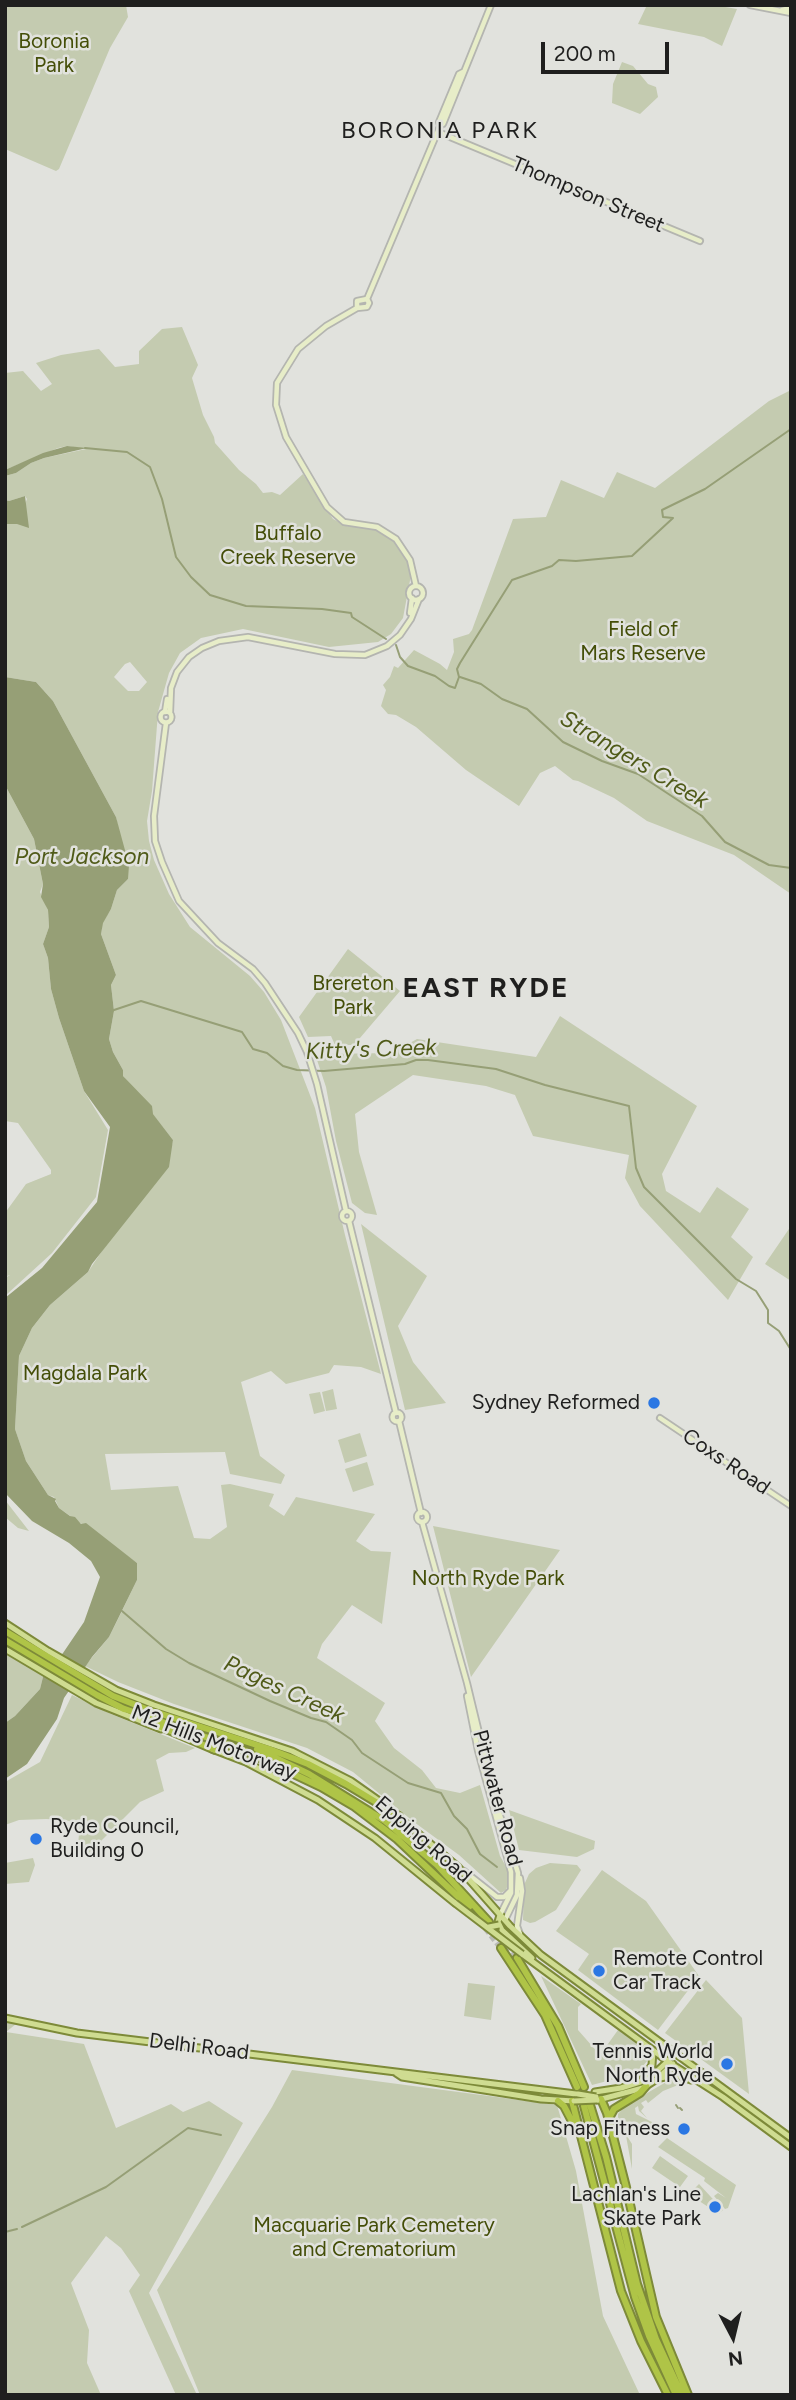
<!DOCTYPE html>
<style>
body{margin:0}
#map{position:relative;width:796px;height:2400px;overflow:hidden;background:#e1e2dd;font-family:Figtree,sans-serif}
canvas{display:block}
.frame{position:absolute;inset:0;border:7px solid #1f1f1e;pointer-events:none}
.north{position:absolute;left:698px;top:2302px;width:70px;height:70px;-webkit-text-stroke:5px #e1e2dd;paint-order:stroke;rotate:173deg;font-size:19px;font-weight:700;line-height:28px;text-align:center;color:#1f1f1e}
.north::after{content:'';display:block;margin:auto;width:24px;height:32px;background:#1f1f1e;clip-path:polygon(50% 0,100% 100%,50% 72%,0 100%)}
.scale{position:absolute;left:541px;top:42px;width:128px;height:32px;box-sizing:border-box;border:4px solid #1f1f1e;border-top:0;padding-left:9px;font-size:21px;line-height:24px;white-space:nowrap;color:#1f1f1e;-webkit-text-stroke:5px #e1e2dd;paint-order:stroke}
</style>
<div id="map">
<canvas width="796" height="2400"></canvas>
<div class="frame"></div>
<div class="north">N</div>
<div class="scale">200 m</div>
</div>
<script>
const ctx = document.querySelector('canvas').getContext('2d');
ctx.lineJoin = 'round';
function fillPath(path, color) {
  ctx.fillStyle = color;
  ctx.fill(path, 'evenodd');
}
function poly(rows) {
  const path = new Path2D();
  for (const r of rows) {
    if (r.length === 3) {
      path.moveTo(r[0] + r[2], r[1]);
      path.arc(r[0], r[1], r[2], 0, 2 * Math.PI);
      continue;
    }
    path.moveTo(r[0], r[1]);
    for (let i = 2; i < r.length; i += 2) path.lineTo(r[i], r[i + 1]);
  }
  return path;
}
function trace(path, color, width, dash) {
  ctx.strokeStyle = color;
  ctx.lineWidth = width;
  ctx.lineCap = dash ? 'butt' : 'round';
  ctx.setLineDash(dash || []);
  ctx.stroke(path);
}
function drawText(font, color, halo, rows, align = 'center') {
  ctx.font = font + ' Figtree,sans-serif';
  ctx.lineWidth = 5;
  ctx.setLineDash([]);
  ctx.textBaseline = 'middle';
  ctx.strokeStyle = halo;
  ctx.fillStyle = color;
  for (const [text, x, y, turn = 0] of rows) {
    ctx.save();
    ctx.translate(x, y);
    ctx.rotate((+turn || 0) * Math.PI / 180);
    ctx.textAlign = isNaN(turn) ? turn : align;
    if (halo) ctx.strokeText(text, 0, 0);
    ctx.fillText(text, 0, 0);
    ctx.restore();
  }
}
fillPath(poly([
 [5,5,126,5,128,17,110,48,59,169,56,171,5,149],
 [647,5,714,5,737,9,722,46,704,37,638,24],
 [622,62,633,66,648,84,656,87,658,97,640,114,612,103,613,84],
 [182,327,198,365,192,378,203,415,214,437,215,443,239,470,256,484,263,493,272,492,280,495,303,474,333,519,347,526,380,530,393,540,406,555,411,575,403,618,391,634,378,642,329,647,243,629,201,638,180,653,169,673,158,712,152,791,147,821,149,841,154,860,169,894,190,927,250,976,264,992,281,1020,315,1108,345,1235,381,1374,361,1367,334,1365,329,1373,286,1384,271,1371,241,1382,260,1456,285,1475,281,1484,230,1474,225,1452,105,1454,111,1490,178,1486,194,1538,210,1539,227,1527,221,1485,230,1484,274,1494,269,1506,284,1516,296,1497,375,1514,356,1541,371,1551,391,1552,382,1624,352,1605,322,1644,317,1658,385,1703,375,1721,394,1748,422,1770,436,1788,460,1793,480,1785,500,1856,508,1870,508,1884,506,1890,501,1893,459,1855,414,1822,353,1772,307,1748,174,1704,118,1682,85,1666,109,1637,121,1613,137,1580,137,1563,59,1508,54,1497,48,1495,26,1461,15,1429,19,1356,32,1328,50,1305,88,1272,172,1145,173,1140,123,1076,123,1070,113,1052,109,1039,114,1011,111,985,116,975,101,934,102,923,111,909,117,890,128,879,116,817,53,701,36,682,5,677,5,524,17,524,27,499,25,496,9,501,5,500,5,476,16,473,31,463,44,458,86,449,67,446,58,448,5,470,5,373,23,371,41,391,52,384,36,363,61,355,99,349,115,367,139,364,139,351,162,329],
 [130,662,147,682,139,691,128,691,114,677,125,664],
 [791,390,791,894,734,855,647,821,614,798,578,781,573,780,555,766,540,773,519,806,466,770,416,727,396,715,388,714,381,706,386,690,383,685,390,677,394,666,398,668,414,650,440,664,447,670,454,652,453,639,469,634,472,630,513,519,546,517,561,480,604,498,617,472,655,488,769,401],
 [5,785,34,839,43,884,40,892,48,910,49,927,43,944,48,958,51,989,59,1018,84,1091,108,1130,96,1197,52,1253,5,1296,5,1278,10,1275,7,1276,5,1272,5,1213,26,1184,51,1174,51,1170,18,1123,5,1121],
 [348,949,400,991,354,1045,335,1045,331,1036,308,1037,299,1017],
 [560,1016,697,1106,662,1174,666,1191,700,1213,717,1187,749,1209,731,1237,753,1257,728,1300,640,1206,625,1178,629,1155,533,1136,515,1095,486,1086,413,1075,355,1114,359,1152,377,1215,365,1213,352,1203,336,1141,326,1087,317,1060,318,1056,322,1054,392,1053,417,1039,536,1057],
 [361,1224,427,1276,398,1326,413,1362,446,1403,405,1410],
 [791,1226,791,1281,765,1264],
 [333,1389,337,1409,326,1411,322,1392],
 [320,1392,325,1411,314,1414,309,1394],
 [360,1433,367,1456,345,1463,338,1440],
 [367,1462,374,1485,353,1492,345,1469],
 [5,1500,29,1531,18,1528,5,1517],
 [433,1526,560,1550,471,1677],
 [5,1654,45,1676,43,1677,40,1689,15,1716,5,1723],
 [72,1695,111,1714,195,1748,186,1752,169,1753,156,1760,164,1791,140,1802,89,1853,77,1855,80,1824,65,1820,46,1819,19,1820,5,1825,5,1782,40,1762],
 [509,1810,595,1841,594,1849,577,1857,519,1850],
 [33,1858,35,1865,29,1882,5,1884,5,1863],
 [550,1863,577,1865,581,1870,556,1910,535,1922,530,1923,523,1920,524,1885,529,1874,536,1868],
 [602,1870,646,1901,699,1976,658,2030,578,1970,589,1954,556,1931],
 [541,1976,581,2004,578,2007,578,2030,600,2055,618,2030,642,2048,648,2060,637,2073,592,2085],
 [706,1980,742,2018,749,2094,665,2033],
 [468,1983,495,1986,491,2020,464,2016],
 [5,2022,16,2024,6,2032,84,2044,116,2128,171,2104,183,2112,209,2101,243,2123,149,2293,197,2395,176,2395,129,2291,140,2275,121,2248,106,2236,71,2283,89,2330,87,2363,101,2395,5,2395],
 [292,2070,557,2105,576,2171,603,2316,640,2395,200,2395,157,2290,272,2107],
 [677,2080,683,2083,663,2091,648,2103,646,2100,641,2103,644,2107,641,2111,647,2118,639,2111,638,2106,635,2108,636,2114,652,2122,655,2127,645,2127,640,2124,638,2126,639,2133,631,2131,628,2132,627,2136,632,2144,632,2169,623,2119,618,2119,618,2114,624,2107,654,2089,668,2081],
 [667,2138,736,2185,728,2208,725,2209,714,2196,718,2193,726,2198,704,2181,705,2178,658,2147],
 [660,2156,688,2176,680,2187,652,2168],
 [699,2184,723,2210,719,2214,693,2197,693,2190]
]), '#c4cbb0');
fillPath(poly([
 [67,446,87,448,44,458,31,463,16,473,5,476,5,470,43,453],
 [25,496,29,528,17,524,5,524,5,500,9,501],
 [5,677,36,682,53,701,116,817,129,865,128,879,117,890,111,909,103,923,101,934,116,975,111,985,114,1011,109,1039,113,1052,123,1070,123,1076,152,1106,153,1114,173,1140,169,1167,92,1264,88,1272,50,1305,32,1328,19,1356,15,1429,26,1461,48,1495,56,1499,55,1501,59,1508,70,1516,75,1517,81,1524,86,1523,137,1563,137,1580,109,1637,92,1657,64,1698,57,1719,27,1764,5,1779,5,1723,15,1716,40,1689,43,1677,63,1653,84,1622,100,1577,91,1561,69,1543,32,1521,5,1493,5,1298,42,1268,97,1202,110,1127,84,1091,59,1018,51,989,48,958,43,944,49,927,48,910,41,897,43,884,34,839,5,785]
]), '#969f76');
trace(poly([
 [85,448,127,452,150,467,162,499,176,557,191,577,210,595,246,606,322,609,351,613,352,617,386,639],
 [396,645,400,657,408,666,435,676,449,686,455,688,459,677,457,669,460,663,512,580,552,566,559,560,576,561,632,556,673,518,663,517,662,510,705,489,791,429],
 [460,677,481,684,502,699,527,709,563,742,602,761,638,774,702,816,725,842,769,865,791,868],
 [111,1011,141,1001,242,1032,253,1049,267,1053,283,1066,297,1070,324,1071,405,1064,416,1060,428,1060,496,1069,545,1085,629,1106,636,1168,644,1187,736,1279,756,1291,768,1310,768,1323,779,1331,791,1350],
 [122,1611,166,1649,189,1663,270,1701,311,1718,326,1722,352,1740,362,1753,408,1783,441,1793,454,1816,467,1829,480,1854,497,1867],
 [676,2105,678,2108],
 [680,2108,682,2110],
 [22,2227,106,2187,188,2128,221,2135],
 [5,2232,17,2229]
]), '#969f76', 2);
trace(poly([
 [469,1907,501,1948],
 [491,1923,517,1958]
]), '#babbb7', 6, [6, 3]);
const secondary = poly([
 [750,5,791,13],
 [782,10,791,8],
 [441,124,443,124,491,5],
 [438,132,700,241],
 [367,299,369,303,367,307,357,308,326,326,298,349,277,383,276,405,286,437,327,507,344,522,377,527,396,539,410,560,416,586],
 [367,299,440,126,439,122,459,74,463,72],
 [357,308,357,301,367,299],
 [416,593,7],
 [410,613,412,598],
 [166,717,5.5],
 [165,712,167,699],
 [170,713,171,688,177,672,189,657,202,648,219,641,248,637,335,654,365,655,387,646,400,635,411,619,419,599],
 [166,723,154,816,155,841,162,862,179,901,218,943,253,969,265,983,298,1033,307,1052,317,1084,346,1211],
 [347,1216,5],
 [349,1221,396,1413],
 [397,1417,4.5],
 [660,1418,791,1506],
 [399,1421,421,1513],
 [422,1517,5],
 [422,1522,467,1683,496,1803,518,1873,517,1895,505,1920],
 [467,1696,478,1751,511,1872,511,1893,500,1915],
 [464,1871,497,1897,504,1897,510,1891],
 [520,1934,517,1926,522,1891,520,1878]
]);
const primary = poly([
 [5,1623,48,1651,116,1690,154,1705,292,1751,351,1781,385,1805],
 [5,1649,96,1703,161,1729],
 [212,1749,246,1762,318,1800,375,1838,455,1903],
 [395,1814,458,1867,510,1926,541,1955,791,2138],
 [500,1915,498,1922,502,1930,532,1958],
 [522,1954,673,2065,723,2097,791,2147],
 [5,2018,77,2033,576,2094],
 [396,2073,402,2077,541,2099,574,2101],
 [660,2078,676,2075,691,2080],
 [642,2080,652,2065,653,2051],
 [595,2092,621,2088,640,2082,653,2075,668,2061],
 [598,2100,643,2088,657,2079,673,2064]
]);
const highway = poly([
 [5,1631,113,1696,146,1709,269,1749,308,1764,346,1784,399,1816],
 [5,1640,97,1695,124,1709],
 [122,1708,243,1750,321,1787,355,1807,397,1839,469,1907],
 [159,1726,215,1750],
 [257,1749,309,1774,385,1821,437,1865,489,1922],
 [501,1948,545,2015,577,2087],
 [517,1958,558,2026,584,2087],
 [601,2099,607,2113,626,2187,656,2317,688,2395],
 [558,2101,564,2106,575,2127],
 [572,2101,621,2291,641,2341,668,2395],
 [590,2105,606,2157,637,2284,656,2339,682,2395],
 [584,2106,635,2297,649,2336,676,2395],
 [609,2118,614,2109,640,2093,646,2086]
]);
trace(secondary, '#b4b5b0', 8);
trace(primary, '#7d8a39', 9);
trace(highway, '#7d8a39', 10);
trace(secondary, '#e7edc8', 4.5);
trace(primary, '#cfdc91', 5);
trace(highway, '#afc447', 6);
const primaryBridge = poly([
 [455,1903,522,1954],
 [489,1927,499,1925],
 [578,2094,596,2097],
 [574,2101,597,2100]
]);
trace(primaryBridge, '#7d8a39', 9, []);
trace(primaryBridge, '#cfdc91', 5);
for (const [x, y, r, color] of [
 [654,1403,7,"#2b77e3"],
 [36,1839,7,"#2b77e3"],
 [599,1971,7,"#2b77e3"],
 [727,2064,7,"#2b77e3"],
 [684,2129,7,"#2b77e3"],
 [715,2207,7,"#2b77e3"]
]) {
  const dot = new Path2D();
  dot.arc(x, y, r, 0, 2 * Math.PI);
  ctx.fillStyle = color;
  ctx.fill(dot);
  trace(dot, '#e1e2dd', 2.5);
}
drawText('21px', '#444e08', '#e1e2dd', [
 ["Boronia",54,42],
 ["Park",54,66],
 ["Buffalo",288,534],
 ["Creek Reserve",288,558],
 ["Field of",643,630],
 ["Mars Reserve",643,654],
 ["Brereton",353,984],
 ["Park",353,1008],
 ["Magdala Park",85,1374],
 ["North Ryde Park",488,1579],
 ["Macquarie Park Cemetery",374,2226],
 ["and Crematorium",374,2250]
]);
drawText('21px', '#1f1f1e', '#e1e2dd', [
 ["Thompson Street",588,195,23],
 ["Coxs Road",726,1462,34],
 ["M2 Hills Motorway",214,1743,21],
 ["Pittwater Road",497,1798,75],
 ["Epping Road",423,1840,41],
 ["Delhi Road",199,2047,7]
]);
drawText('21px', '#1f1f1e', '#e1e2dd', [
 ["Sydney Reformed",640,1403],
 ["Ryde Council,",50,1827,"left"],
 ["Building 0",50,1851,"left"],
 ["Remote Control",613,1959,"left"],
 ["Car Track",613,1983,"left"],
 ["Tennis World",713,2052],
 ["North Ryde",713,2076],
 ["Snap Fitness",670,2129],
 ["Lachlan's Line",701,2195],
 ["Skate Park",701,2219]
], 'right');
drawText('italic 23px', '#505b19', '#e1e2dd', [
 ["Strangers Creek",634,760,31],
 ["Port Jackson",82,857],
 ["Kitty's Creek",371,1050,-2],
 ["Pages Creek",284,1690,25]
]);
ctx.letterSpacing = '2px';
drawText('24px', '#1f1f1e', '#e1e2dd', [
 ["BORONIA PARK",440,131]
]);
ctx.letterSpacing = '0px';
ctx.letterSpacing = '2px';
drawText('bold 28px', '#1f1f1e', '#e1e2dd', [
 ["EAST RYDE",486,989]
]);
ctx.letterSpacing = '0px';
</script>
